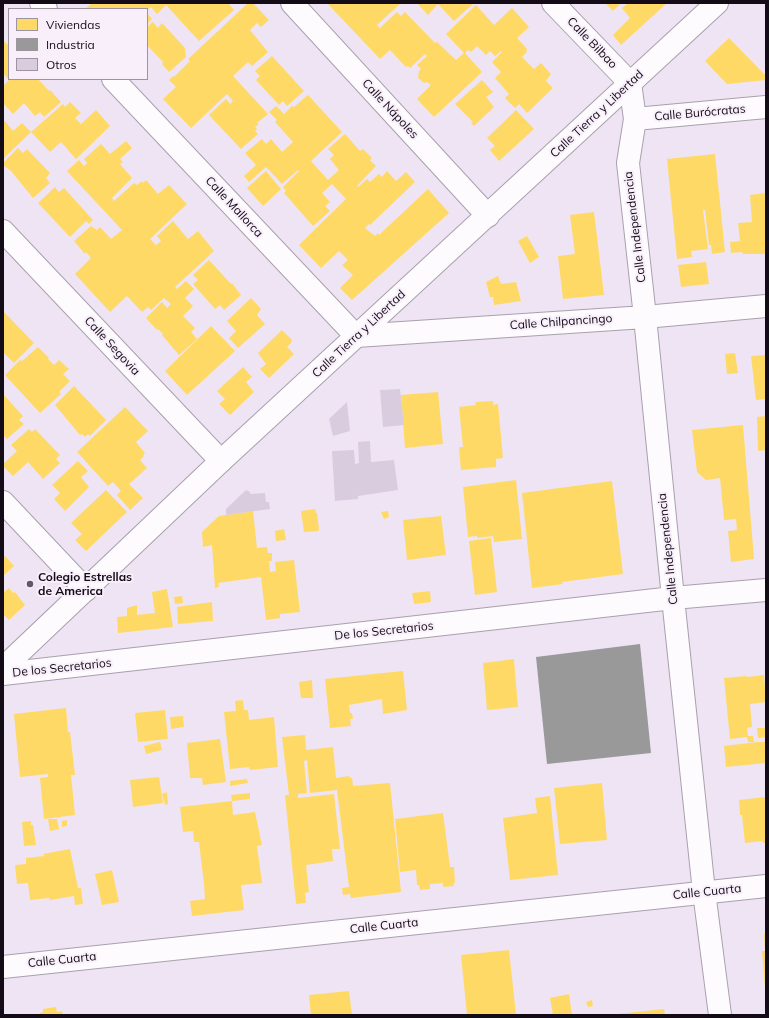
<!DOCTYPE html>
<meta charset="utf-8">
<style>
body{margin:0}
#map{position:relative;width:769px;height:1018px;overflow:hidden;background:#efe4f4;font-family:Mulish,sans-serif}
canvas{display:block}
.frame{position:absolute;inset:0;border:4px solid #130c16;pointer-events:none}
.legend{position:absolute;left:8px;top:8px;width:140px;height:72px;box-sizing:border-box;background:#f8effb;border:1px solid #9c949f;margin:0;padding:5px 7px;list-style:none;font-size:12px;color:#130c16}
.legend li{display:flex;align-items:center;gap:8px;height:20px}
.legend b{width:20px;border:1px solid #9c949f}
</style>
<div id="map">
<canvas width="769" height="1018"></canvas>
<div class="frame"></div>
<ul class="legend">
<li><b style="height:11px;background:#ffd966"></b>Viviendas</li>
<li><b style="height:11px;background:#999"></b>Industria</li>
<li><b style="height:11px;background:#daccdf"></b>Otros</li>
</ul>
</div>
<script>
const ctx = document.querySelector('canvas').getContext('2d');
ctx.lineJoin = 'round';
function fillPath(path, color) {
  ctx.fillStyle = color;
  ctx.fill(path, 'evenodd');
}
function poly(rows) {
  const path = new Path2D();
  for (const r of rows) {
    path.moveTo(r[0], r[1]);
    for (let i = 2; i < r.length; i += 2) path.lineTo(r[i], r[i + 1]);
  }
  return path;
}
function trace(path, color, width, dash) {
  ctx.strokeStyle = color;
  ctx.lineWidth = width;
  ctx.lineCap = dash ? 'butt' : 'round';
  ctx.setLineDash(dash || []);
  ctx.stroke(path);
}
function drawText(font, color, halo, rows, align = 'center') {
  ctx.font = font + ' Mulish,sans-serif';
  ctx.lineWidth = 4;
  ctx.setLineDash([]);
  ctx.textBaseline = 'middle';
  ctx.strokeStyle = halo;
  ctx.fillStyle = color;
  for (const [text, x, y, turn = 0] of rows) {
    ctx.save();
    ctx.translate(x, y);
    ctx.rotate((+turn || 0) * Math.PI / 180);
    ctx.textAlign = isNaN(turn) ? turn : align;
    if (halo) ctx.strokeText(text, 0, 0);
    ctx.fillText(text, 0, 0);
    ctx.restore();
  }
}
fillPath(poly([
 [92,3,228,3,234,10,199,41,166,5,157,14,151,7,147,10,147,9,85,9],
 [248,3,253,3,269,20,261,27,257,23,250,30,268,52,252,66,248,62,233,76,268,114,257,123,259,124,255,127,257,129,255,131,258,134,241,149,209,115,226,99,230,104,233,101,227,94,191,128,163,99,176,87,169,80,173,76,174,77,190,61,188,59],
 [327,3,401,3,377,25,380,28,397,12,401,16,405,12,435,43,437,42,456,60,464,53,446,34,476,5,494,25,512,8,529,27,517,38,527,49,526,53,522,57,534,69,541,63,551,74,546,81,553,88,527,113,519,104,515,108,505,98,509,94,495,78,501,72,492,62,502,52,501,51,495,56,490,51,486,55,477,46,471,52,468,50,465,53,482,72,434,117,417,99,431,85,427,82,424,83,418,78,419,71,421,69,417,65,427,56,425,54,410,68,408,66,406,67,390,50,380,59],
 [417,3,474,3,454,21,438,4,428,15],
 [605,3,621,3,613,11],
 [628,3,667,3,621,45,613,35,630,18,622,8],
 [147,13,152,19,147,24],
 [153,22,158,28,162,23,185,48,186,57,169,72,162,64,163,62,147,45,147,27],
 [729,38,766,76,766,80,727,84,705,61],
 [3,40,9,46,9,77,7,78,3,73],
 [272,56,304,91,287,106,283,101,279,105,256,80,260,76,255,71],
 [10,79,38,79,49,91,50,90,61,102,44,117,40,112,35,116,24,103,13,114,3,103,3,86],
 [482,80,493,92,486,97,494,107,474,126,471,123,473,122,455,104],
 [308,95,342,132,311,161,328,180,339,170,330,159,334,155,328,149,345,134,360,151,363,149,372,158,370,160,376,166,357,186,358,187,367,179,370,182,379,174,382,177,387,171,396,181,406,172,415,182,370,225,369,224,365,228,375,236,378,233,379,235,428,189,449,213,352,300,340,288,353,275,342,265,348,260,339,251,321,268,299,245,346,199,332,184,322,193,330,202,325,206,330,211,313,226,284,193,286,191,283,187,299,171,298,170,282,184,266,167,249,182,244,176,256,165,245,153,262,139,266,144,271,139,282,152,293,142,275,122,277,120,269,112,276,106,284,114,292,106,294,107],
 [70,102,81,113,75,118,81,124,96,110,110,126,76,159,61,142,50,152,31,132,63,104,65,107],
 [516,110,534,129,499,161,490,150,495,146,487,138],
 [5,121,13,131,22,123,31,132,3,159,3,123],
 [126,141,132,148,120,159,123,162,120,164,132,178,112,198,114,201,134,183,137,185,142,181,143,183,146,180,158,194,169,185,187,204,150,239,156,245,161,241,157,236,173,221,188,239,198,231,214,251,175,287,177,289,186,281,194,289,185,298,193,306,183,316,195,328,191,332,197,339,179,355,162,335,163,334,158,329,157,330,146,318,162,302,167,308,171,304,164,298,151,310,148,307,142,312,127,296,110,312,75,274,91,258,86,252,85,254,74,241,91,226,97,230,100,227,111,239,122,230,67,171,79,160,84,166,87,163,84,159,101,144,110,154],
 [18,148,23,153,27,149,50,173,46,178,50,183,33,198,11,171,3,165,3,163],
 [715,154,725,252,712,254,711,245,709,245,705,210,703,210,708,249,691,251,692,257,677,259,667,159],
 [266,171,281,189,263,206,247,188],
 [55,187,59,192,64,188,93,220,89,224,86,221,70,237,38,203],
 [766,193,766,254,743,254,742,252,731,253,730,242,740,241,738,223,752,222,750,195],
 [594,212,604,295,563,299,558,256,575,254,570,215],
 [527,236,539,257,530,263,518,241],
 [209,260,231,284,232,283,241,295,224,310,220,305,215,309,193,284,198,280,193,275],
 [706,262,709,284,681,287,678,265],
 [498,276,501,284,516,282,521,301,494,305,493,297,490,297,486,282],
 [251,298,261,309,257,315,265,324,238,348,229,338,236,331,227,321],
 [3,311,34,343,14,363,3,352],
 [211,326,235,351,187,395,165,371],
 [282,330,292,340,291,343,287,347,294,354,269,378,260,369,266,364,258,353],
 [38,347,49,358,48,359,54,365,59,360,69,369,63,374,70,381,59,392,61,394,40,413,5,375,20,360,22,361],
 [735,353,738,373,727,374,725,354],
 [766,355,766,399,756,400,751,356],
 [243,367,252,377,246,382,254,392,230,415,219,404,225,399,217,391],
 [74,386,106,420,90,436,88,434,85,437,82,434,80,435,55,405],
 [438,392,443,444,405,448,401,395],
 [3,394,23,416,19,420,24,424,7,439,3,435],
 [493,401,493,405,498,404,503,458,496,459,496,467,461,470,459,447,463,447,459,407,476,405,475,402],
 [125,407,148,431,136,442,145,453,143,455,144,456,140,460,147,468,129,484,143,498,130,510,117,495,121,491,113,482,108,486,77,452],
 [766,416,766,450,758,451,757,417],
 [743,425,754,559,731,562,728,531,737,530,736,519,724,520,720,478,706,480,697,472,692,430],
 [29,429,32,432,35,429,60,455,56,459,60,463,43,479,28,462,13,476,3,466,3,464,17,451,11,445],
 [78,461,88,471,81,477,89,487,65,511,54,499,60,493,52,485],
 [516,480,522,539,494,542,493,536,477,538,477,536,468,537,463,487],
 [612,481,623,574,562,582,563,584,532,588,522,493],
 [106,490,127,512,86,551,75,540,82,534,71,523],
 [315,509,316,513,317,513,319,529,318,531,304,532,301,511],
 [253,511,257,548,267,547,268,553,272,553,272,561,269,561,270,572,276,571,275,562,294,560,300,612,280,614,280,618,266,620,261,577,218,583,219,587,215,588,212,545,203,547,202,532,219,516],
 [388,511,389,517,384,519,381,512],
 [441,516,446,555,407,560,403,520],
 [284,529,286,540,276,541,275,531],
 [491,538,497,592,475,595,469,541],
 [5,556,14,566,3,576,3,558],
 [9,588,13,593,15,592,25,605,9,620,4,615,3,616,3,593],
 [167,589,173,627,118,633,117,617,127,616,127,608,137,605,137,615,155,613,152,592],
 [430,591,431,602,414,604,412,593],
 [182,596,183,603,175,604,174,597],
 [212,602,213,621,178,624,177,607],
 [514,659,518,707,487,710,483,663],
 [403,671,407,710,383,714,382,699,349,705,350,713,352,713,353,719,350,719,351,726,330,728,325,679],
 [764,675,766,702,750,704,752,727,747,728,748,736,753,736,754,742,748,742,747,737,730,739,724,678,746,676,747,677],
 [312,680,313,698,301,698,299,682],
 [243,700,244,710,248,710,249,720,274,717,278,767,250,770,249,767,230,769,224,712,236,711,235,701],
 [66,708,68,732,70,732,75,775,71,775,75,815,44,819,40,778,48,777,48,774,20,777,14,714],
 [165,710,168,739,138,742,135,713],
 [183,716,184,727,171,729,170,717],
 [757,728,766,728,766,737,758,738],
 [305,735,306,750,333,747,336,778,349,776,350,778,352,778,353,786,390,783,401,892,351,898,350,894,343,895,342,888,349,887,337,790,310,793,307,760,304,761,307,793,298,794,298,798,334,794,340,849,332,849,333,861,306,865,309,892,305,893,306,903,296,904,285,795,289,795,282,737],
 [220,739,226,782,203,785,202,778,190,778,187,743],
 [160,742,162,750,146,754,144,746],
 [757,742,766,742,766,763,726,767,724,746],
 [159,777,163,803,133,807,130,780],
 [247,779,248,783,230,786,230,781],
 [602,783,607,840,560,844,554,788],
 [167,792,168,804,165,805,162,794],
 [250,793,250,799,232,801,231,795],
 [550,796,558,875,510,880,503,818,537,813,535,798],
 [766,797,766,843,763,843,763,841,745,843,742,815,740,815,739,800],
 [232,801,233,815,255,812,262,845,257,846,262,883,241,885,244,910,192,916,190,901,205,899,204,884,199,842,194,842,193,831,183,832,180,807],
 [443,813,450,867,454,867,455,883,453,883,454,886,443,887,443,883,430,884,430,889,420,890,419,885,417,885,416,870,400,872,395,819],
 [48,819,57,819,59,829,50,831],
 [67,820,67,826,62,827,62,821],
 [31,821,31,825,33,825,36,845,24,846,22,822],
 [70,849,78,888,81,888,83,904,75,905,74,896,50,900,49,898,30,900,28,883,17,884,15,865,26,864,26,858,44,856,43,854],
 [112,870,119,902,102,905,95,874],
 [764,934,766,934,766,988,765,988,762,951,765,951],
 [509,950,516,1015,467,1015,461,955],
 [349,991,352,1015,311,1015,309,995],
 [569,994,572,1015,553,1015,550,998],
 [592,1000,593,1006,588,1007,586,1002],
 [56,1007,57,1012,62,1011,63,1015,40,1015,40,1013,43,1012,43,1009],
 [664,1009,665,1015,617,1015,617,1014]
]), '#ffd966');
fillPath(poly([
 [640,644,651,753,547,764,536,657]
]), '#999');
fillPath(poly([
 [400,389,404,425,383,427,380,390],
 [347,402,350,431,333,436,329,419],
 [370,441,371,462,394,460,398,490,358,496,358,499,335,501,332,451,354,450,355,464,359,463,358,442],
 [246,490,250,492,250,494,265,493,266,502,269,502,270,509,226,515,226,509]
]), '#daccdf');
const minor = poly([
 [41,3,46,9],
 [292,3,488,216],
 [553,3,630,83,635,119,628,163,645,317,673,598,704,892,720,1015],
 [113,79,356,336,645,317,766,306],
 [635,119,766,107],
 [3,231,221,461],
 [3,502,86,590],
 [3,674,673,598,766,590]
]);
const tertiary = poly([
 [3,668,221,461,717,3],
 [3,967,766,886]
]);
trace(minor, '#a9a0ad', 24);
trace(tertiary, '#a9a0ad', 24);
trace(minor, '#fdfbfd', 22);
trace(tertiary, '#fdfbfd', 22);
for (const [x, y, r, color] of [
 [30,584,4,"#605864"]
]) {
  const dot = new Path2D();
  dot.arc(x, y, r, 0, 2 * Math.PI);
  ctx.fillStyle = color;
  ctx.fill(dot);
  trace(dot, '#f8effb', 1.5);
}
drawText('12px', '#130c16', '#f8effb', [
 ["Calle Bilbao",592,43,46],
 ["Calle Nápoles",390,109,47],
 ["Calle Burócratas",700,113,-5],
 ["Calle Tierra y Libertad",597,114,-43],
 ["Calle Mallorca",234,207,47],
 ["Calle Independencia",635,227,-97],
 ["Calle Chilpancingo",561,322,-4],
 ["Calle Tierra y Libertad",359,334,-43],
 ["Calle Segovia",112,346,47],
 ["Calle Independencia",668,549,-96],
 ["De los Secretarios",384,631,-6],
 ["De los Secretarios",62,668,-6],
 ["Calle Cuarta",707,892,-6],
 ["Calle Cuarta",384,926,-6],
 ["Calle Cuarta",62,960,-6]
]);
drawText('bold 12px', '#130c16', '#f8effb', [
 ["Colegio Estrellas",38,577],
 ["de America",38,591]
], 'left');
</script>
